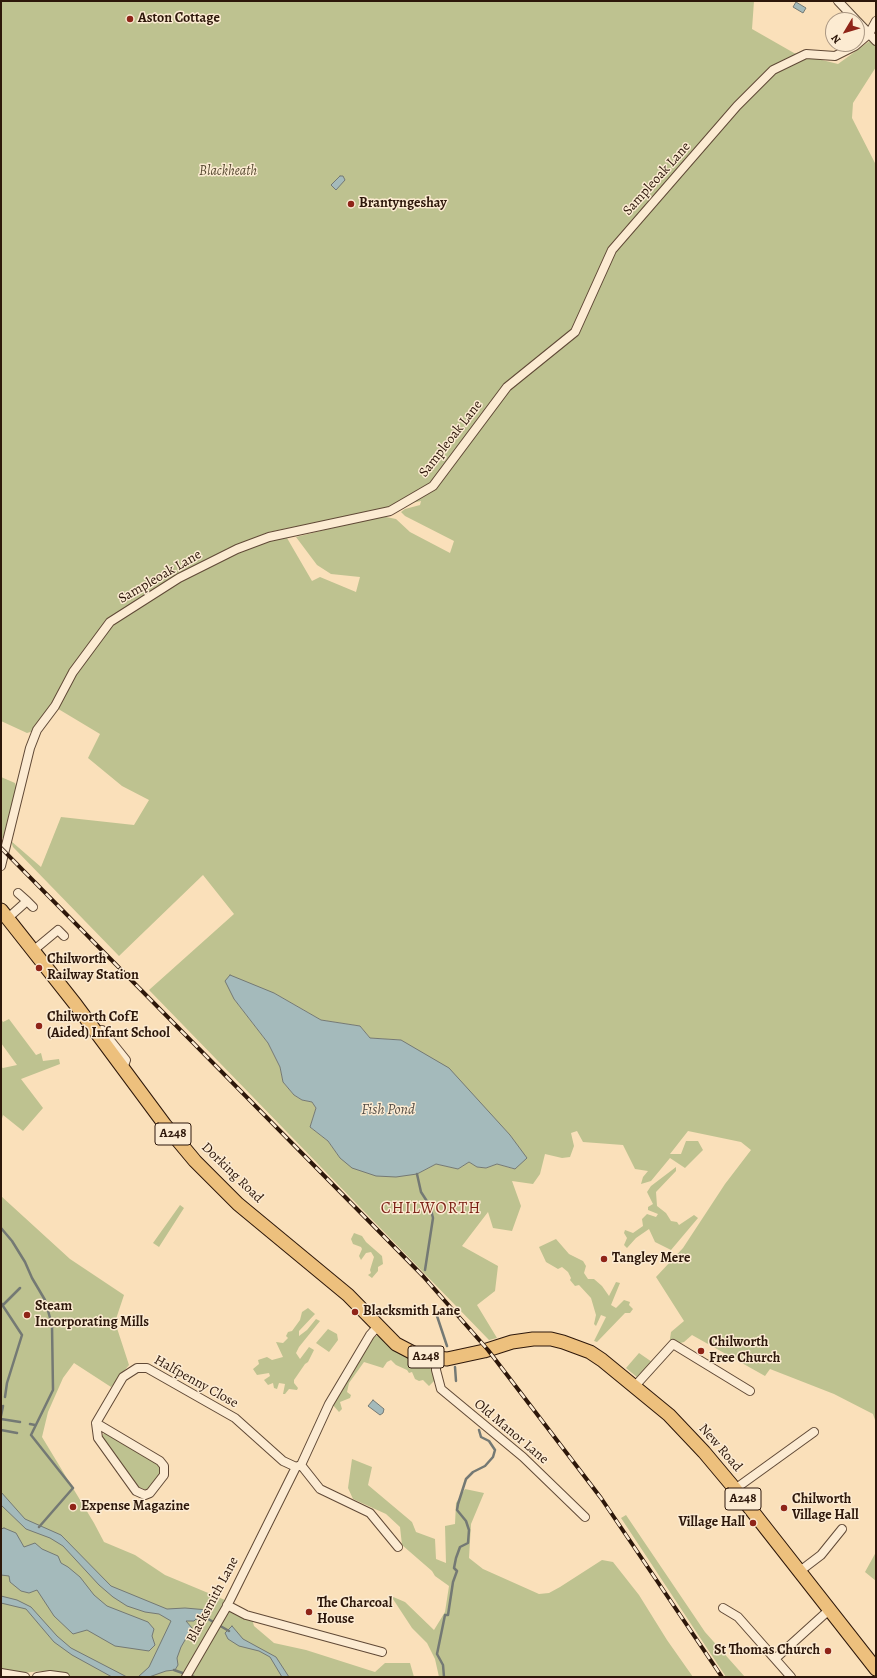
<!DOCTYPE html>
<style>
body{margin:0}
#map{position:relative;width:877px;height:1678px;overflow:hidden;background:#fae0ba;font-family:Alegreya,serif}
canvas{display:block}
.frame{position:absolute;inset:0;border:2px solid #2d170a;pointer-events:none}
.north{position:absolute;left:825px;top:12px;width:40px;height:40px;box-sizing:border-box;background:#fcebd2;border:1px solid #a99682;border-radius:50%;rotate:232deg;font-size:11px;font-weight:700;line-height:16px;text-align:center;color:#2d170a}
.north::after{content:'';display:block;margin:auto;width:14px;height:18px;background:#8f2418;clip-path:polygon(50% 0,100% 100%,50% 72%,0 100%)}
</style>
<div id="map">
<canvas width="877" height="1678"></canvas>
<div class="frame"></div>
<div class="north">N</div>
</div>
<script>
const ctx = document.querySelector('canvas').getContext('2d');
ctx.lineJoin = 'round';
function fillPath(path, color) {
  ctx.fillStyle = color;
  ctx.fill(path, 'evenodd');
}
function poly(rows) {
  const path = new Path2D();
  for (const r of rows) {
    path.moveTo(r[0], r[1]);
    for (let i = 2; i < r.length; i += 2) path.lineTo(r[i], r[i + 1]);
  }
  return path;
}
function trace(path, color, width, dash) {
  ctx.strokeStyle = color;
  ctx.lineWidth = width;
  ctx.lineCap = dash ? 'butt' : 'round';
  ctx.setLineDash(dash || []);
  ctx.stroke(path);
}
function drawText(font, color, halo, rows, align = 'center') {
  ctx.font = font + ' Alegreya,serif';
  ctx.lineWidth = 3;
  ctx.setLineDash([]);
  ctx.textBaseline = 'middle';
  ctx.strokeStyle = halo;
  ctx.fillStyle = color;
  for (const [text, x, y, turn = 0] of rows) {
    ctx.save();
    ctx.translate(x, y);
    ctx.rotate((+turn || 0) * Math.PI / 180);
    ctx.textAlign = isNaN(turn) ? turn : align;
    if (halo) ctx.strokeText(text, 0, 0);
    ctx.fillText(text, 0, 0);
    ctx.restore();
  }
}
fillPath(poly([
 [1,1,754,1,752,29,794,53,838,64,871,40,876,46,876,67,853,103,852,118,876,165,876,1423,873,1414,834,1394,770,1369,765,1376,692,1335,684,1342,669,1346,671,1332,684,1321,656,1277,683,1248,725,1184,751,1150,741,1142,688,1131,670,1154,681,1154,686,1141,698,1141,703,1150,685,1168,670,1158,651,1181,641,1184,643,1177,648,1171,635,1169,623,1145,583,1142,577,1131,571,1133,574,1146,570,1157,562,1158,545,1154,540,1174,533,1184,512,1181,521,1206,512,1231,493,1228,488,1212,462,1246,498,1266,495,1291,477,1305,497,1338,489,1340,149,990,234,914,203,875,119,956,13,847,11,841,41,867,61,817,134,825,149,800,122,786,88,758,100,734,55,707,37,730,27,733,1,721],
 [421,501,420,505,405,509,401,512,405,516,454,541,450,553,410,532,396,519,381,516,296,537,317,565,331,574,360,577,356,592,320,577,312,581,287,538,265,541,226,557,226,549,269,532],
 [274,993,321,1020,360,1026,370,1038,401,1040,488,1112,510,1135,526,1158,514,1169,497,1164,486,1168,477,1167,469,1162,458,1169,436,1164,417,1174,340,1158,328,1141,310,1127,316,1108,312,1102,302,1100,294,1095,283,1082,280,1067,268,1043,234,999],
 [1,777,15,783,19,795,8,841,1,837],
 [1,1019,3,1022,9,1019,36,1055,41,1053,43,1061,59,1059,60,1064,21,1079,43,1108,23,1131,3,1115,1,1122,1,1067,3,1068,17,1065,1,1043],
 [676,1167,676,1171,656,1192,657,1206,666,1213,671,1221,677,1222,679,1225,694,1215,698,1218,671,1250,655,1242,649,1229,636,1238,627,1248,624,1245,627,1238,624,1233,625,1230,633,1233,643,1226,642,1219,647,1214,656,1217,658,1214,648,1210,648,1207,653,1204,647,1192,651,1186],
 [1,1196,70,1259,124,1295,115,1322,129,1365,111,1387,74,1363,63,1378,48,1412,42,1437,94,1523,104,1542,135,1555,165,1575,225,1600,218,1615,182,1677,72,1677,41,1671,22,1673,7,1669,1,1670],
 [180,1205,184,1208,159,1247,153,1243],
 [354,1233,362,1236,366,1242,382,1256,383,1264,378,1267,378,1271,372,1278,368,1275,371,1273,370,1270,374,1257,371,1252,366,1253,361,1260,359,1256,362,1249,361,1247,353,1244,351,1239],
 [556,1239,569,1254,583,1261,586,1266,584,1273,588,1279,594,1279,602,1286,609,1296,616,1282,620,1283,611,1305,616,1308,624,1300,630,1302,629,1305,633,1309,630,1313,625,1313,597,1342,594,1341,606,1317,601,1315,596,1326,594,1324,596,1315,591,1298,579,1285,575,1286,570,1280,571,1278,568,1272,562,1267,558,1269,546,1262,539,1247],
 [308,1308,315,1314,299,1331,299,1336,307,1330,316,1319,320,1321,299,1347,296,1353,300,1359,309,1347,314,1350,308,1362,305,1364,294,1380,294,1383,298,1388,297,1390,289,1389,285,1394,283,1394,285,1384,279,1383,277,1389,274,1388,273,1383,268,1385,264,1380,270,1376,269,1373,257,1375,253,1369,259,1364,258,1360,267,1357,272,1360,283,1357,276,1342,283,1343,288,1338,286,1336,288,1332,292,1331,300,1320,302,1312],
 [328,1329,337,1334,338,1340,329,1352,316,1343],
 [373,1335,384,1338,423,1361,432,1370,436,1370,439,1376,429,1386,423,1380,419,1381,415,1379,412,1372,409,1373,407,1370,396,1365,391,1360,387,1362,383,1368,364,1362,349,1383,347,1392,351,1395,350,1398,340,1402,342,1409,339,1412,332,1404],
 [639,1353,652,1362,638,1378,626,1368],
 [104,1433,159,1464,161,1472,153,1487,147,1490,137,1487,102,1436],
 [352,1459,372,1467,368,1485,412,1522,416,1532,435,1539,436,1559,446,1563,445,1526,455,1524,456,1503,465,1489,484,1493,471,1524,469,1558,483,1569,539,1594,549,1593,560,1587,602,1560,613,1562,639,1595,667,1640,693,1677,439,1677,435,1659,427,1643,412,1628,391,1596,405,1602,434,1630,445,1612,449,1586,435,1576,432,1571,402,1545,400,1527,386,1514,353,1499,348,1488],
 [626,1515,705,1632,745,1677,726,1677,621,1518],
 [876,1552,876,1581,865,1572],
 [228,1610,252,1619,254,1626,274,1643,306,1650,375,1672,385,1663,410,1663,414,1677,189,1677]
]), '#bec290');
const water = poly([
 [796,2,806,8,803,13,793,7,796,2],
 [340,176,343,176,345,180,336,190,331,185,340,176],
 [230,975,274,993,321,1020,360,1026,370,1038,401,1040,449,1068,510,1135,527,1158,515,1169,497,1164,486,1168,477,1167,469,1162,458,1169,436,1164,417,1174,396,1177,376,1176,352,1168,340,1158,328,1141,310,1127,316,1108,312,1102,302,1100,294,1095,283,1082,280,1067,268,1043,234,999,225,981,230,975],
 [373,1400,384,1409,383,1413,380,1415,368,1406,373,1400],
 [1,1492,25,1519,61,1535,111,1586,167,1609,185,1608,208,1610,202,1621,196,1619,194,1621,186,1621,192,1628,181,1647,177,1658,178,1665,175,1670,166,1671,149,1677,138,1677,149,1667,171,1621,159,1614,145,1612,127,1606,113,1597,99,1585,63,1546,50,1538,26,1529,1,1505,1,1492],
 [4,1528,16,1533,24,1547,35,1543,42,1549,58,1556,61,1563,68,1567,80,1577,94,1595,107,1606,148,1622,154,1629,152,1636,155,1645,149,1651,115,1646,87,1630,73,1634,54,1616,37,1590,29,1593,21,1591,10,1582,9,1576,1,1575,1,1529,4,1528],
 [1,1596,17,1600,31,1607,57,1636,71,1648,127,1677,112,1677,72,1655,54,1642,26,1609,1,1603,1,1596],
 [232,1626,243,1639,276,1657,289,1677,282,1677,270,1657,259,1651,239,1646,228,1639,225,1633,232,1626]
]);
fillPath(water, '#a4babb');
trace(water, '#747974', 1);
trace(poly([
 [417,1174,421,1192,430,1206,433,1218,425,1270],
 [1,1228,12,1241,25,1262,32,1278,45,1300,52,1325,53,1390,31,1435,73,1488,39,1527],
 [1,1303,22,1335,7,1383,5,1397],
 [3,1305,20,1288],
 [437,1316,447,1346],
 [455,1367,456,1381],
 [1,1416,3,1406],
 [1,1419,20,1422],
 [30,1424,35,1425],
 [1,1430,17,1433],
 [203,1616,229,1631],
 [174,1670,194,1677],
 [444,1677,443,1665,437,1654,445,1615,448,1615,453,1582,457,1571,454,1568,456,1558,460,1547,468,1543,469,1530,466,1521,457,1510,458,1504,466,1479,473,1472,485,1466,493,1457,495,1450,489,1441,481,1437,479,1430]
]), '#747974', 2.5);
const minor = poly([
 [838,1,856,20],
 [857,21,876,41],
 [1,866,30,748,37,730,55,706,73,672,110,622,179,578,237,549,269,537,390,511,433,486,507,387,575,332,612,250,737,106,773,70,806,54,835,56,855,46,869,34,876,21],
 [18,893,27,901],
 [8,918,27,901,33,907],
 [34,950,58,930,64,936],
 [102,1030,126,1060,123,1068],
 [436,1359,436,1370,441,1389,523,1457,585,1517],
 [635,1386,673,1344,750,1391],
 [96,1423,160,1461,164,1466,164,1475,150,1493,145,1495,136,1491,98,1438,96,1423,123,1377,137,1368,147,1368,235,1418,283,1461,296,1467],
 [301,1465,320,1489,370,1513,398,1547],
 [735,1489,814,1432],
 [800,1571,821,1555,842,1529],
 [227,1605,246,1615,382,1652],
 [723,1608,738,1617,791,1677],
 [776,1658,829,1610],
 [1,1673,25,1677],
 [37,1677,50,1675,65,1677],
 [186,1677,226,1608,296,1467,301,1465,329,1404,370,1335,378,1326]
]);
const primary = poly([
 [1,910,76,1005,165,1125,195,1161,238,1204,348,1295,396,1344,419,1356,447,1359,484,1351,512,1342,533,1339,551,1339,563,1342,590,1352,602,1360,669,1415,704,1452,735,1489,876,1669]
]);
trace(minor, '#604936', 10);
trace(primary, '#2d170a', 15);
trace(minor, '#fcebd2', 8);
trace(primary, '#edc07d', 13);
const rail = poly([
 [1,848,423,1276,488,1350,601,1498,722,1677]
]);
trace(rail, '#2d170a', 4);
trace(rail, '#fcebd2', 2.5, [8]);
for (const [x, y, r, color] of [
 [130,19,4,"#8f2418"],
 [351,204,4,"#8f2418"],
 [39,968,4,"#8f2418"],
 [39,1026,4,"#8f2418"],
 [604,1259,4,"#8f2418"],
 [355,1312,4,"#8f2418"],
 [27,1315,4,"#8f2418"],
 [701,1351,4,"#8f2418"],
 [73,1507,4,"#8f2418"],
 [784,1508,4,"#8f2418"],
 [753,1523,4,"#8f2418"],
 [309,1612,4,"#8f2418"],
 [828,1651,4,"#8f2418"]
]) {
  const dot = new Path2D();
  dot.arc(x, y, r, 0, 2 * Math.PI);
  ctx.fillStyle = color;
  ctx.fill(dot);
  trace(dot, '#fcebd2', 1.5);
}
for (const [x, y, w] of [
 [173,1134,36],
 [426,1357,36],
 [743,1499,36]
]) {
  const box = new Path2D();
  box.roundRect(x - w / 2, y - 11, w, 22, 3);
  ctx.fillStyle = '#fcebd2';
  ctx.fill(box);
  trace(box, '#2d170a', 1);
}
drawText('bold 13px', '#2d170a', null, [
 ["A248",173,1134],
 ["A248",426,1357],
 ["A248",743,1499]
]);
drawText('bold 14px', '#2d170a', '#fcebd2', [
 ["Aston Cottage",138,19],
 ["Brantyngeshay",359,204],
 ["Chilworth",47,960],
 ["Railway Station",47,976],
 ["Chilworth CofE",47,1018],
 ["(Aided) Infant School",47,1034],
 ["Tangley Mere",612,1259],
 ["Steam",35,1307],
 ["Incorporating Mills",35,1323],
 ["Blacksmith Lane",363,1312],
 ["Chilworth",709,1343],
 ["Free Church",709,1359],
 ["Chilworth",792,1500],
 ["Village Hall",792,1516],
 ["Expense Magazine",81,1507],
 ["Village Hall",745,1523,"right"],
 ["The Charcoal",317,1604],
 ["House",317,1620],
 ["St Thomas Church",820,1651,"right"]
], 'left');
drawText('italic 14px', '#584a32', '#fcebd2', [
 ["Blackheath",228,172]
]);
drawText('14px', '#2d170a', '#fcebd2', [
 ["Sampleoak Lane",657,179,-48],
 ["Sampleoak Lane",451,439,-52],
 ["Sampleoak Lane",160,577,-30],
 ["Dorking Road",232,1173,44],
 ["Halfpenny Close",196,1382,29],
 ["Old Manor Lane",511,1432,40],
 ["New Road",720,1448,49],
 ["Blacksmith Lane",213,1600,-62]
]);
drawText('italic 15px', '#575048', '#fcebd2', [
 ["Fish Pond",388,1110]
]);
ctx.letterSpacing = '1px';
drawText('16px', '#7a1f14', '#fcebd2', [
 ["CHILWORTH",431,1209]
]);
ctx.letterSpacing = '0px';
</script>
